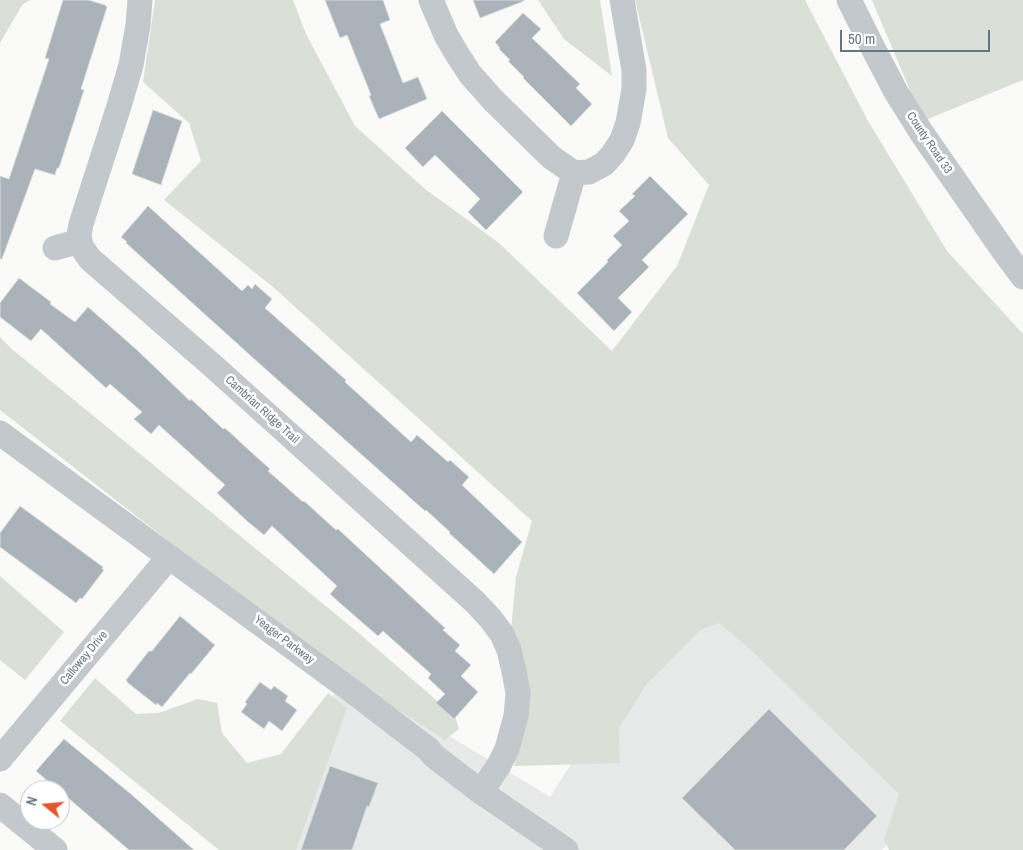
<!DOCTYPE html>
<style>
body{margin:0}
#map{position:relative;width:1023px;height:850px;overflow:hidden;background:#fafaf8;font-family:"Archivo Narrow",sans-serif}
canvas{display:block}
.north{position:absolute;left:20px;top:780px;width:50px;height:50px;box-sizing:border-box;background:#fff;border:1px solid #c1c8cd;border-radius:50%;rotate:287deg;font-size:14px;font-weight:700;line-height:20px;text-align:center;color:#657683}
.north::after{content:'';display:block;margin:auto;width:18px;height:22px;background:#e4572e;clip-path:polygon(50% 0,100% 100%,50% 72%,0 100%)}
.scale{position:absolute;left:840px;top:30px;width:150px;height:22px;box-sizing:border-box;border:2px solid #657683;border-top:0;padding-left:6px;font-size:15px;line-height:18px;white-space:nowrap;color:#657683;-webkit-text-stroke:4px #fff;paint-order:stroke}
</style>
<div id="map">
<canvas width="1023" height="850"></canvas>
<div class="north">N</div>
<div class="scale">50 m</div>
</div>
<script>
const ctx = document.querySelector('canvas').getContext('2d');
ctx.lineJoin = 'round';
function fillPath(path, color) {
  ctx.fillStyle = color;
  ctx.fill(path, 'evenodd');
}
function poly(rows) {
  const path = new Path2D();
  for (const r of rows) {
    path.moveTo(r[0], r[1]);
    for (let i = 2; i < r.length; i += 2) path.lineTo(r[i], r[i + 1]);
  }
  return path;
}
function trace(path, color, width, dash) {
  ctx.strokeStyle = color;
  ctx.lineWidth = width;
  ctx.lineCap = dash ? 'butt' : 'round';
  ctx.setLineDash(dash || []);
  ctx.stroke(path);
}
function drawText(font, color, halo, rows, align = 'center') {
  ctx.font = font + ' "Archivo Narrow",sans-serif';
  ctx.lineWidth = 5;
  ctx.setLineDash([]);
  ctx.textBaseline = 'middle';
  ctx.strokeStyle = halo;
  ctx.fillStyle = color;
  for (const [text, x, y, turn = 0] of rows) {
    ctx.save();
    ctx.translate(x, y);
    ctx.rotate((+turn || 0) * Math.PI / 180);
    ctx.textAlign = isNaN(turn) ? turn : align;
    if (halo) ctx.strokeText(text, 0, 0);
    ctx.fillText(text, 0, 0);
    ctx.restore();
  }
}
fillPath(poly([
 [686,584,928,796,882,850,283,850,342,671,550,797]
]), '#e8e9e9');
fillPath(poly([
 [0,0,30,0,22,5,0,43],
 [155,0,293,0,306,34,355,126,425,189,499,243,612,351,677,266,709,185,668,138,635,0,805,0,868,121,947,251,1023,334,1023,850,889,850,884,840,899,794,749,648,719,623,700,630,645,686,619,728,620,763,514,766,527,708,525,664,511,630,516,577,532,521,273,287,164,200,201,161,189,123,143,82],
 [538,0,600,0,612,76,564,39],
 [872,0,1023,0,1023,80,923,121],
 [0,337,13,350,355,630,455,716,459,729,445,740,328,665,0,410],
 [0,576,64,632,25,680,0,660],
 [95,678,136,714,159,713,198,699,217,703,222,733,247,763,281,754,328,693,347,708,296,850,219,850,60,721]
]), '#dadfd7');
const building = poly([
 [63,0,88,0,105,5,107,7,81,89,84,90,59,168,57,168,55,175,35,169,2,259,0,259,0,176,9,179,49,59,45,58,63,0],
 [325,0,383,0,390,20,380,24,403,83,418,77,427,99,379,119,369,96,371,95,347,35,340,38,325,0],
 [473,0,524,0,524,1,480,18,473,0],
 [523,13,541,29,532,38,580,84,576,88,592,104,571,126,523,78,524,77,508,61,510,60,499,49,500,48,495,42,523,13],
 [153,110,182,121,161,185,132,174,153,110],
 [442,111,523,192,486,230,468,212,480,199,435,155,423,167,405,148,442,111],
 [650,176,688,214,642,260,649,267,618,298,632,312,614,331,577,293,608,262,607,260,622,245,613,236,629,221,619,211,635,196,632,194,650,176],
 [148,206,242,291,248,285,252,289,255,284,272,299,265,308,346,380,345,382,411,442,417,435,448,462,450,460,469,477,462,485,522,542,494,574,449,533,450,532,426,510,425,511,261,365,126,243,127,242,121,237,148,206],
 [19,278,51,302,50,304,75,322,88,307,137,350,190,401,191,399,223,429,225,428,251,452,270,469,268,471,303,502,304,501,336,530,338,529,445,628,443,630,460,645,455,651,471,665,461,676,478,692,454,719,436,703,445,694,428,678,431,674,383,631,378,636,341,604,330,594,337,586,272,526,264,535,247,521,217,493,225,485,159,425,151,434,134,419,142,412,110,384,106,388,41,329,31,341,0,317,0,303,19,278],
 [20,506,103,567,102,569,104,570,82,599,80,598,76,603,0,547,0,533,20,506],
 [180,616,215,645,191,674,190,673,162,707,157,703,156,705,128,683,126,680,149,651,152,651,180,616],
 [260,682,271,690,274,686,288,696,285,701,297,710,282,731,269,721,264,729,241,712,247,704,245,702,260,682],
 [769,709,877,816,844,850,735,850,682,798,769,709],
 [64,739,132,795,194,850,129,850,60,791,60,790,58,790,50,783,36,771,64,739],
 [330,766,378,783,369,807,367,806,352,850,301,850,330,766]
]);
fillPath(building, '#aab3b9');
trace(building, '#dcdcda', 1);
trace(poly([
 [140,0,138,25,131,65,119,106,81,224,79,236,81,246,90,259,213,366,475,602,490,618,502,634,509,650,514,671,518,693,516,716,507,749,499,765,481,792],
 [431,0,446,35,457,54,470,74,493,100,551,157,574,173,556,236],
 [849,0,873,48,896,92,921,132,1008,257,1023,277],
 [574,173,589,172,604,164,613,154,622,140,628,123,634,89,634,70,622,0],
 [55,248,80,241],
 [0,433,352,691,428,749,434,756,481,792,566,850],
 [0,759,169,557],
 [0,805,55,850]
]), '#c3c8cc', 25);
drawText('12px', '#657683', '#fff', [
 ["County Road 33",929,143,56],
 ["Cambrian Ridge Trail",262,410,42],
 ["Yeager Parkway",284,640,37],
 ["Calloway Drive",84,658,-50]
]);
</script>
